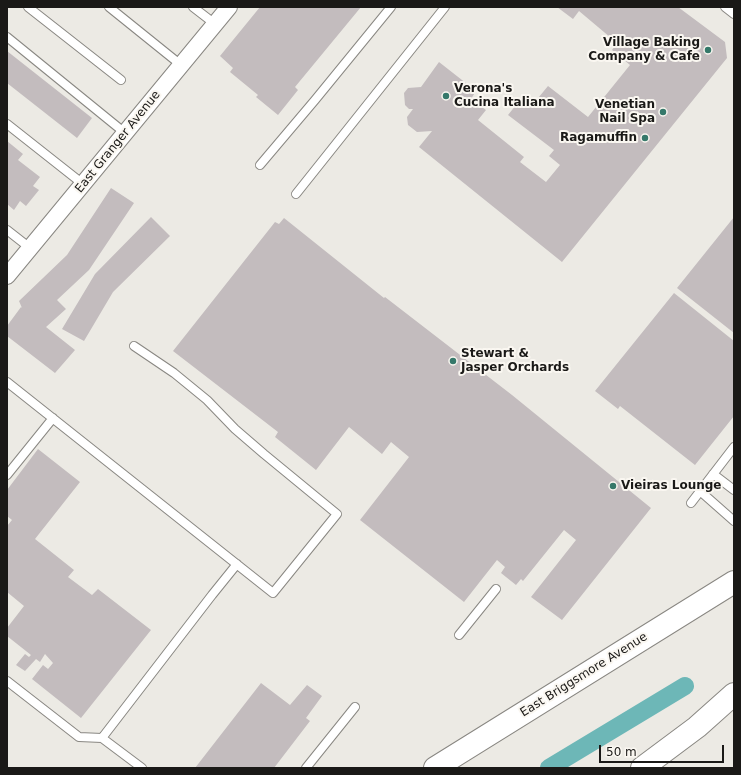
<!DOCTYPE html>
<style>
body{margin:0}
#map{position:relative;width:741px;height:775px;overflow:hidden;background:#eceae4;font-family:"DejaVu Sans",sans-serif}
canvas{display:block}
.frame{position:absolute;inset:0;border:8px solid #1a1917;pointer-events:none}
.scale{position:absolute;left:599px;top:745px;width:125px;height:18px;box-sizing:border-box;border:2px solid #1a1917;border-top:0;padding-left:5px;font-size:12px;line-height:14px;white-space:nowrap;color:#1a1917;-webkit-text-stroke:3px #faf7f1;paint-order:stroke}
</style>
<div id="map">
<canvas width="741" height="775"></canvas>
<div class="frame"></div>
<div class="scale">50 m</div>
</div>
<script>
const ctx = document.querySelector('canvas').getContext('2d');
ctx.lineJoin = 'round';
function poly(rows) {
  const path = new Path2D();
  for (const r of rows) {
    path.moveTo(r[0], r[1]);
    for (let i = 2; i < r.length; i += 2) path.lineTo(r[i], r[i + 1]);
  }
  return path;
}
function trace(path, color, width, dash) {
  ctx.strokeStyle = color;
  ctx.lineWidth = width;
  ctx.lineCap = dash ? 'butt' : 'round';
  ctx.setLineDash(dash || []);
  ctx.stroke(path);
}
function fillPath(path, color) {
  ctx.fillStyle = color;
  ctx.fill(path, 'evenodd');
}
function drawText(font, color, halo, rows, align = 'center') {
  ctx.font = font + ' "DejaVu Sans",sans-serif';
  ctx.lineWidth = 4;
  ctx.setLineDash([]);
  ctx.textBaseline = 'middle';
  ctx.strokeStyle = halo;
  ctx.fillStyle = color;
  for (const [text, x, y, turn = 0] of rows) {
    ctx.save();
    ctx.translate(x, y);
    ctx.rotate((+turn || 0) * Math.PI / 180);
    ctx.textAlign = isNaN(turn) ? turn : align;
    if (halo) ctx.strokeText(text, 0, 0);
    ctx.fillText(text, 0, 0);
    ctx.restore();
  }
}
trace(poly([
 [549,768,685,686]
]), '#6db7b7', 18);
fillPath(poly([
 [260,7,361,7,295,87,298,90,278,115,256,97,258,95,230,72,233,68,220,56],
 [557,7,678,7,725,42,727,58,562,262,419,147,432,131,417,132,408,125,407,117,413,109,409,109,405,105,404,93,408,88,421,87,439,62,476,91,471,99,486,110,478,120,524,157,520,162,546,182,560,165,549,156,554,150,508,115,524,95,534,103,548,86,588,117,630,65,612,50,617,43,579,11,573,19],
 [7,51,92,118,77,138,7,83],
 [7,141,23,154,18,160,40,177,33,186,39,190,26,206,20,201,14,210,7,204],
 [111,188,134,203,89,270,57,300,66,309,46,327,75,350,55,373,7,336,7,326,21,307,22,308,19,301,67,255],
 [151,217,170,236,113,292,84,341,62,329,95,274],
 [734,217,734,333,677,288],
 [284,218,384,298,385,297,512,395,651,508,562,620,531,597,576,540,564,530,523,581,521,579,516,585,501,573,505,567,497,560,464,602,360,520,409,457,391,442,382,454,349,427,316,470,275,437,278,432,173,351,275,222,279,224],
 [674,293,734,341,734,416,695,465,620,406,618,409,595,391],
 [38,449,80,482,35,539,74,570,68,577,92,595,98,589,151,630,81,718,32,679,43,665,48,669,53,663,45,654,40,662,36,659,25,671,16,665,25,654,29,657,31,655,7,636,7,628,24,606,7,592,7,526,12,520,7,516,7,490],
 [261,683,290,705,307,685,322,696,306,718,310,721,274,768,195,768]
]), '#c3bcbe');
const service = poly([
 [28,7,121,80],
 [109,7,181,65],
 [193,7,215,24],
 [725,7,734,14],
 [7,37,125,133],
 [7,124,83,184],
 [260,165,315,100,391,7],
 [296,194,445,7],
 [7,230,30,248],
 [7,382,273,593,337,514,264,454,235,429,207,400,174,373,134,346],
 [713,474,734,490],
 [7,475,53,418],
 [700,491,734,521],
 [691,503,734,447],
 [459,635,496,589],
 [7,681,79,737,102,738,142,768],
 [102,738,212,595,237,564],
 [306,768,355,707]
]);
const minor = poly([
 [7,276,229,7]
]);
const secondary = poly([
 [435,768,734,582],
 [642,768,697,727,734,694]
]);
trace(service, '#898782', 10);
trace(minor, '#898782', 18);
trace(secondary, '#898782', 24);
trace(service, '#fff', 8);
trace(minor, '#fff', 16);
trace(secondary, '#fff', 22);
for (const [x, y, r, color] of [
 [708,50,4,"#35786a"],
 [446,96,4,"#35786a"],
 [663,112,4,"#35786a"],
 [645,138,4,"#35786a"],
 [453,361,4,"#35786a"],
 [613,486,4,"#35786a"]
]) {
  const dot = new Path2D();
  dot.arc(x, y, r, 0, 2 * Math.PI);
  ctx.fillStyle = color;
  ctx.fill(dot);
  trace(dot, '#faf7f1', 1.5);
}
drawText('bold 12px', '#1a1917', '#faf7f1', [
 ["Village Baking",700,43],
 ["Company & Cafe",700,57],
 ["Verona's",454,89,"left"],
 ["Cucina Italiana",454,103,"left"],
 ["Venetian",655,105],
 ["Nail Spa",655,119],
 ["Ragamuffin",637,138],
 ["Stewart &",461,354,"left"],
 ["Jasper Orchards",461,368,"left"],
 ["Vieiras Lounge",621,486,"left"]
], 'right');
drawText('12px', '#1a1917', '#faf7f1', [
 ["East Granger Avenue",118,142,-51],
 ["East Briggsmore Avenue",584,675,-32]
]);
</script>
